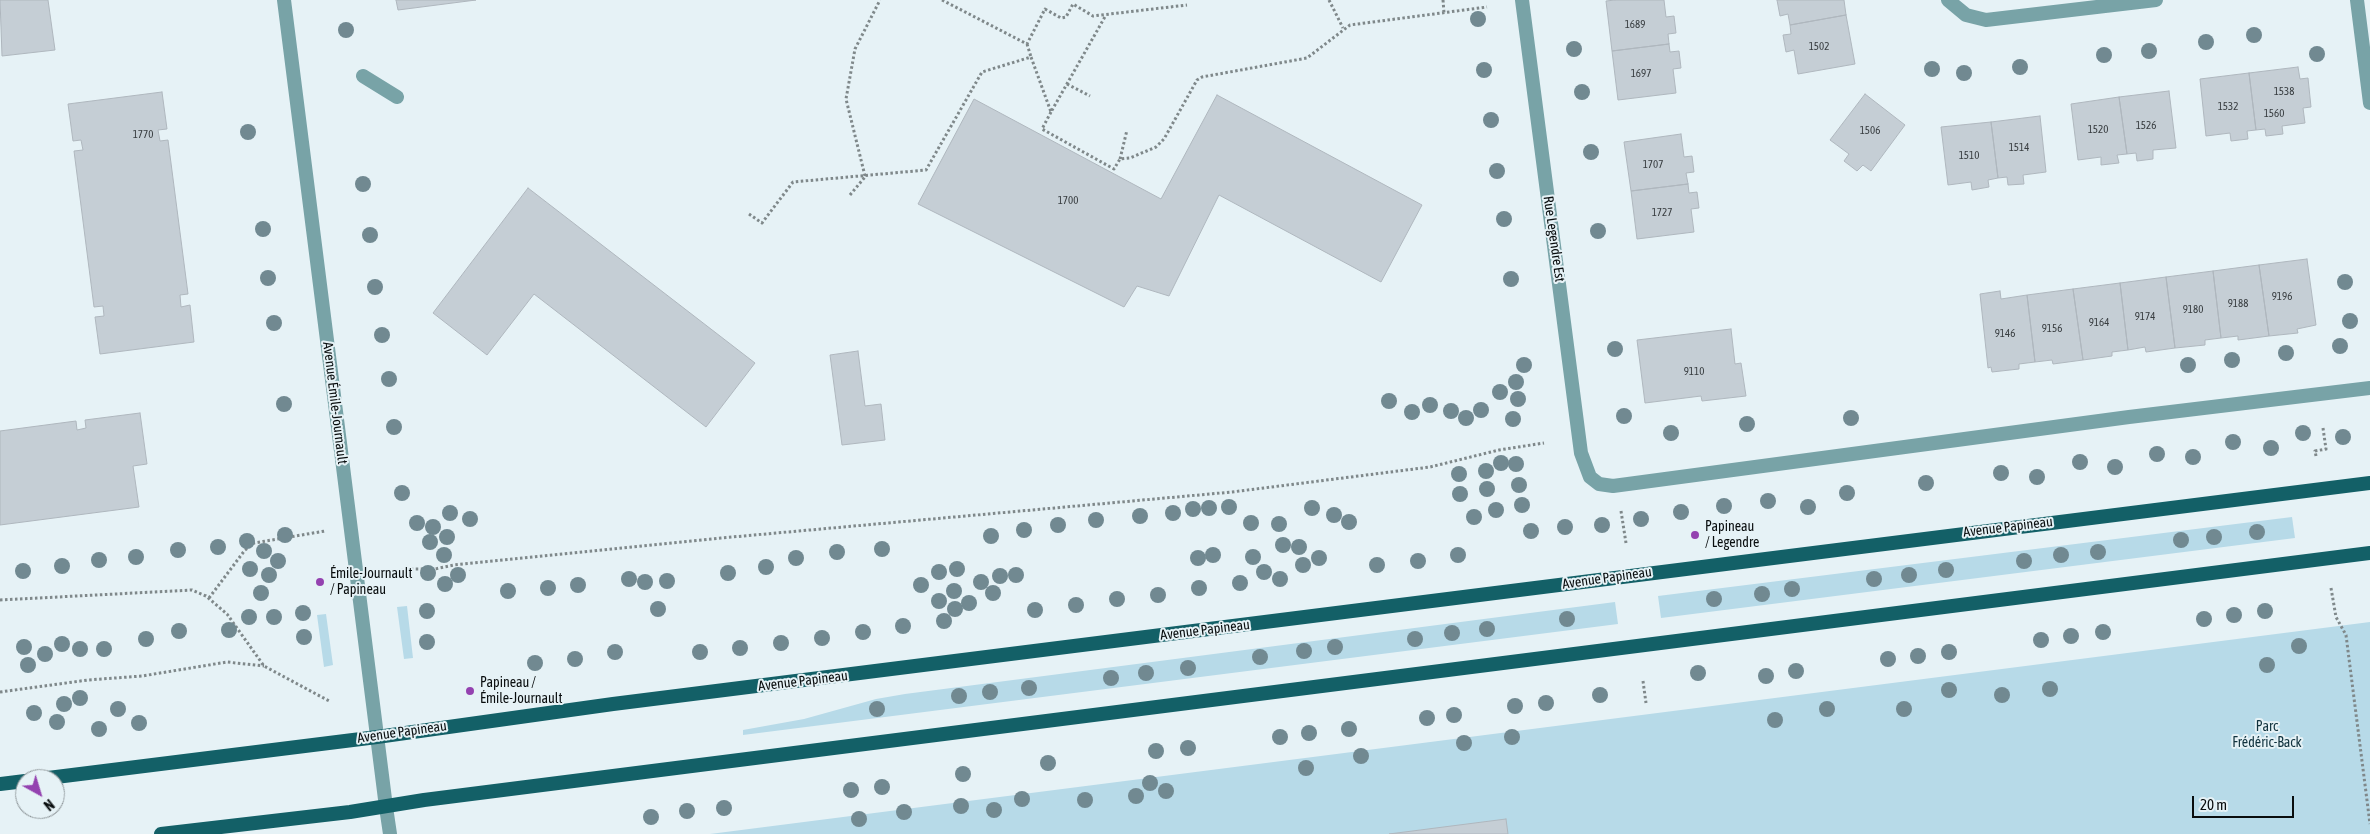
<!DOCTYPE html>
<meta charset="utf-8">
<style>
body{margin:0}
#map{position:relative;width:2370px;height:834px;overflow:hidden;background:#e6f2f6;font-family:"Asap Condensed",sans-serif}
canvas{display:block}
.north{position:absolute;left:15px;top:769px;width:50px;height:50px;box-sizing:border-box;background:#e6f2f6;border:1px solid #8e9699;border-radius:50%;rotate:141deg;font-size:14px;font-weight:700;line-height:20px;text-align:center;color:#090d0e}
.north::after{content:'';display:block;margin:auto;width:18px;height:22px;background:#9442b0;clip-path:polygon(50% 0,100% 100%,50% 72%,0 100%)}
.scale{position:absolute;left:2192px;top:796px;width:102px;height:22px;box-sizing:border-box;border:2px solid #090d0e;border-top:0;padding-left:6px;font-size:15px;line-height:18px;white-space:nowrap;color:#090d0e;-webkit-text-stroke:4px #e6f2f6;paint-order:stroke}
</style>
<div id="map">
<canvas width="2370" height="834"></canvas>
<div class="north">N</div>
<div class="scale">20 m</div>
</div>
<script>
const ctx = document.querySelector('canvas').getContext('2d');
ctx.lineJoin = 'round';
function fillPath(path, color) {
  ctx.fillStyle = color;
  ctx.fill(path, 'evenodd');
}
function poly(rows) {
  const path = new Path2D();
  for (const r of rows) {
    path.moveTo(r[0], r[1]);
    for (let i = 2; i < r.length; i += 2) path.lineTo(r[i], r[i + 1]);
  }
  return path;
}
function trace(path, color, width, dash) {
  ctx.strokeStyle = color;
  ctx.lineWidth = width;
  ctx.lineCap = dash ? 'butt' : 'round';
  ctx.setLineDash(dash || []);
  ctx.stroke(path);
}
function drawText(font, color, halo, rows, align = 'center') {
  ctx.font = font + ' "Asap Condensed",sans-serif';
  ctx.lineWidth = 4;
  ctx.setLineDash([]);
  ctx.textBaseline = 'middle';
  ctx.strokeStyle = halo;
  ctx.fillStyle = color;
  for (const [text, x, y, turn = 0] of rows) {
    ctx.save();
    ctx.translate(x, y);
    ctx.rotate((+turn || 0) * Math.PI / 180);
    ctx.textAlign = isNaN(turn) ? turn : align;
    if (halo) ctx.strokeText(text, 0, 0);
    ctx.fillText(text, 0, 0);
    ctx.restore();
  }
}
fillPath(poly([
 [2292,517,2295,538,1661,618,1658,596],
 [1615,602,1618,624,743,735,743,730,804,719,876,699,905,694],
 [407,606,413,658,404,659,397,607],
 [326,614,333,665,324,667,317,615],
 [2370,622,2370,834,710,834,2041,664]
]), '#b7dae8');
const building = poly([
 [0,0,48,0,55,50,2,56,0,0],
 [396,0,476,0,398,10,396,0],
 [1615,0,1664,0,1666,17,1674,16,1676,33,1668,34,1669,44,1612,51,1606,1,1615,0],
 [1777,0,1844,0,1846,15,1790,25,1788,14,1780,16,1777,0],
 [1846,15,1855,64,1798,74,1794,50,1786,52,1783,35,1791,34,1790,25,1846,15],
 [1669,44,1670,52,1679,51,1681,68,1673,69,1676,93,1618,100,1612,51,1669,44],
 [2298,67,2300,79,2308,78,2311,107,2303,108,2305,123,2282,126,2283,134,2266,136,2265,129,2256,130,2249,73,2298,67],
 [2249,73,2256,130,2247,131,2248,139,2231,141,2230,133,2206,136,2200,79,2249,73],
 [2169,91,2176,148,2153,150,2153,159,2137,161,2136,153,2127,154,2119,97,2169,91],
 [162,92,167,129,158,130,160,141,168,140,188,294,180,295,181,307,190,305,194,342,100,354,95,317,104,316,103,306,94,307,74,151,83,150,81,140,73,141,68,104,162,92],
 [1865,94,1905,125,1871,171,1863,165,1857,171,1844,161,1849,154,1830,140,1865,94],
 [1217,95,1422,205,1381,282,1219,195,1169,296,1137,286,1124,307,918,204,974,99,1161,199,1217,95],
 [2119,97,2127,154,2117,155,2119,163,2101,165,2101,157,2078,160,2071,104,2119,97],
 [2040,116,2046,172,2023,175,2024,184,2008,185,2007,177,1998,178,1991,122,2040,116],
 [1991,122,1998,178,1988,180,1989,187,1972,190,1971,182,1948,185,1941,127,1991,122],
 [1681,134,1684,157,1692,156,1694,172,1686,173,1688,184,1631,191,1624,142,1681,134],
 [1688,184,1689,193,1697,192,1699,208,1691,209,1694,232,1637,239,1631,191,1688,184],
 [528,188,755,363,706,427,534,294,487,355,433,313,528,188],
 [2307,259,2316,325,2297,329,2298,333,2269,336,2259,265,2307,259],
 [2259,265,2269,336,2238,340,2238,336,2221,338,2213,271,2259,265],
 [2213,271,2221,338,2205,340,2205,345,2175,348,2166,277,2213,271],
 [2166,277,2175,348,2146,352,2145,347,2128,350,2120,283,2166,277],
 [2120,283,2128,350,2112,352,2112,356,2083,360,2073,289,2120,283],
 [2073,289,2083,360,2053,364,2052,360,2035,362,2027,295,2073,289],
 [2000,291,2001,299,2027,295,2035,362,2019,364,2019,369,1992,372,1991,367,1988,368,1980,294,2000,291],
 [1731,329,1735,364,1741,363,1746,396,1702,401,1701,396,1645,403,1637,340,1731,329],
 [858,351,865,406,881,404,885,440,842,445,830,355,858,351],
 [140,413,147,464,133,466,139,507,0,525,0,431,76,421,77,430,86,428,85,420,140,413],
 [1506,819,1508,834,1389,834,1506,819]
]);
fillPath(building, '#c5ced5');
trace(building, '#afb7be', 1);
trace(poly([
 [942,0,1027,44,1045,9,1061,18,1066,17,1073,4,1093,16,1187,5],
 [1329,0,1343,28],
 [1443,0,1444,13],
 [1027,44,1031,57],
 [1067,84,1090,96],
 [1051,112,1042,129,1114,169,1120,159,1130,158,1156,147,1164,139,1197,80,1202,77,1307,58,1350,25,1487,7],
 [1120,159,1127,130],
 [865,176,846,99,855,49,880,0],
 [850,195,865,177],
 [749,214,762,223,793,182,926,170,982,72,1031,57,1051,112,1106,15],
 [2316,456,2315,451,2326,449,2323,428],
 [1621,511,1626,543],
 [381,573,412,569,435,569,454,565,721,538,1232,492,1430,467,1499,450,1544,443],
 [2331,588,2336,617,2346,635,2370,824],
 [209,598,245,550,254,543,325,531],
 [0,600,192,590,206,596,227,614,264,666,331,702],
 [1643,681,1646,703],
 [0,692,88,680,142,676,227,662,264,666]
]), '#7f888a', 3, [2.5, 2.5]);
trace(poly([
 [363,76,397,97],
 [386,807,390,834]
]), '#78a3a7', 14);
trace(poly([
 [284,0,386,807],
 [1522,0,1581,453,1590,477,1599,484,1613,486,2129,417,2370,388],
 [1948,0,1966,15,1986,20,2156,0],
 [2357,0,2370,103]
]), '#78a3a7', 14);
trace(poly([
 [40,779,377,737,613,704,2370,483],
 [0,784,25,781],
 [161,834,350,812,424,800,2370,553]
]), '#136067', 14);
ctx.fillStyle = '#718991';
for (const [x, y] of [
 [1478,19],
 [346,30],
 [2254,35],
 [2206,42],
 [1574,49],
 [2149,51],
 [2317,54],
 [2104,55],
 [2020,67],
 [1932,69],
 [1484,70],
 [1964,73],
 [1582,92],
 [1491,120],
 [248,132],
 [1591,152],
 [1497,171],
 [363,184],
 [1504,219],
 [263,229],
 [1598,231],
 [370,235],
 [268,278],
 [1511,279],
 [2345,282],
 [375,287],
 [2350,321],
 [274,323],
 [382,335],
 [2340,346],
 [1615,349],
 [2286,353],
 [2232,360],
 [1524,365],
 [2188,365],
 [389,379],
 [1516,382],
 [1500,392],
 [1518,399],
 [1389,401],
 [284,404],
 [1430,405],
 [1481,410],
 [1451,411],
 [1412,412],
 [1624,416],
 [1466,418],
 [1851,418],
 [1513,419],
 [1747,424],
 [394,427],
 [1671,433],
 [2303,433],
 [2343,437],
 [2233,442],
 [2271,448],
 [2157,454],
 [2193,457],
 [2080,462],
 [1501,463],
 [1516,464],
 [2115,467],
 [1486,471],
 [2001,473],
 [1459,474],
 [2037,477],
 [1926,483],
 [1519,485],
 [1487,489],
 [402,493],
 [1847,493],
 [1460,494],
 [1768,501],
 [1522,505],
 [1724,506],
 [1229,507],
 [1808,507],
 [1209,508],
 [1312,508],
 [1193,509],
 [1496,510],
 [1681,512],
 [450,513],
 [1173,513],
 [1334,515],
 [1140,516],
 [1474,517],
 [470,519],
 [1641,519],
 [1096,520],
 [1349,522],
 [417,523],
 [1251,523],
 [1279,524],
 [1058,525],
 [1602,525],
 [433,527],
 [1565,527],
 [1024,530],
 [1531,531],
 [2257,532],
 [285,535],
 [991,536],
 [447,537],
 [2214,537],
 [2181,540],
 [247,541],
 [430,542],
 [1283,545],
 [218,547],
 [1299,547],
 [882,549],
 [178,550],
 [264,551],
 [837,552],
 [2098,552],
 [444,555],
 [1213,555],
 [1458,555],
 [2061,555],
 [136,557],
 [1253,557],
 [796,558],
 [1198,558],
 [1319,558],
 [99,560],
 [278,561],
 [1418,561],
 [2024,561],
 [1303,565],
 [1377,565],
 [62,566],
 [766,567],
 [250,569],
 [957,569],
 [1946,570],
 [23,571],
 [939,572],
 [1264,572],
 [428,573],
 [728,573],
 [269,575],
 [458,575],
 [1016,575],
 [1909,575],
 [1000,576],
 [629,579],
 [1280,579],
 [1874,579],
 [667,581],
 [645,582],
 [981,582],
 [1240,583],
 [445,584],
 [578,585],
 [921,585],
 [548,588],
 [1199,588],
 [1792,589],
 [508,591],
 [954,591],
 [261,593],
 [993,593],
 [1762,594],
 [1158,595],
 [1117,599],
 [1714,599],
 [939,601],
 [969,603],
 [1076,605],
 [658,609],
 [955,609],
 [1035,610],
 [427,611],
 [2265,611],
 [303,613],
 [2234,615],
 [249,617],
 [274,617],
 [1567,619],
 [2204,619],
 [944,621],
 [903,626],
 [1487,629],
 [229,630],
 [179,631],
 [863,632],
 [2103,632],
 [1452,633],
 [2071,636],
 [304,637],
 [822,638],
 [146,639],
 [1415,639],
 [2041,640],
 [427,642],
 [781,643],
 [62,644],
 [2299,646],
 [24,647],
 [1335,647],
 [740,648],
 [80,649],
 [104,649],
 [1304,651],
 [615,652],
 [700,652],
 [1949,652],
 [45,654],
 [1918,656],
 [1260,657],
 [575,659],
 [1888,659],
 [535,663],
 [28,665],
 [2267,665],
 [1188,668],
 [1796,671],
 [1146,673],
 [1698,673],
 [1766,676],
 [1111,678],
 [1029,688],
 [2050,689],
 [1949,690],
 [990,692],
 [1600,695],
 [2002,695],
 [959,696],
 [80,698],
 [1546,703],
 [64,704],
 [1515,706],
 [118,709],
 [877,709],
 [1827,709],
 [1904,709],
 [34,713],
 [1454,715],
 [1427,718],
 [1775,720],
 [57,722],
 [139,723],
 [99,729],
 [1349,729],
 [1309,733],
 [1280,737],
 [1512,737],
 [1464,743],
 [1188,748],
 [1156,751],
 [1361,756],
 [1048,763],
 [1306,768],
 [963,774],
 [1150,783],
 [882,787],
 [851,790],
 [1166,791],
 [1136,796],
 [1022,799],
 [1085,800],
 [961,806],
 [724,808],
 [994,810],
 [687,811],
 [904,812],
 [651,817],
 [859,819]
]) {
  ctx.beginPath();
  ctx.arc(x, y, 8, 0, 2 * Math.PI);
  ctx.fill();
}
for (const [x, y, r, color] of [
 [1695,535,5,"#9442b0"],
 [320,582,5,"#9442b0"],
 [470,691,5,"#9442b0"]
]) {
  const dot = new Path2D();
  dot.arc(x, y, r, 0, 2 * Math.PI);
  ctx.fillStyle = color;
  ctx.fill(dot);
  trace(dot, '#e6f2f6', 2);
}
drawText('11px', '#383d40', null, [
 ["1689",1635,25],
 ["1502",1819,47],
 ["1697",1641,74],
 ["1538",2284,92],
 ["1532",2228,107],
 ["1560",2274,114],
 ["1526",2146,126],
 ["1520",2098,130],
 ["1506",1870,131],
 ["1770",143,135],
 ["1514",2019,148],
 ["1510",1969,156],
 ["1707",1653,165],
 ["1700",1068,201],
 ["1727",1662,213],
 ["9196",2282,297],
 ["9188",2238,304],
 ["9180",2193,310],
 ["9174",2145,317],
 ["9164",2099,323],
 ["9156",2052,329],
 ["9146",2005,334],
 ["9110",1694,372]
]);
drawText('14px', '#090d0e', '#e6f2f6', [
 ["Rue Legendre Est",1554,239,82],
 ["Avenue Émile-Journault",335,403,83],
 ["Avenue Papineau",2008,527,-7],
 ["Avenue Papineau",1607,578,-8],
 ["Avenue Papineau",1205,630,-7],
 ["Avenue Papineau",803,681,-7],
 ["Avenue Papineau",402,732,-8]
]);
drawText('14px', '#090d0e', '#e6f2f6', [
 ["Papineau",1705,527],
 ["/ Legendre",1705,543],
 ["Émile-Journault",330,574],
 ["/ Papineau",330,590],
 ["Papineau /",480,683],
 ["Émile-Journault",480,699]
], 'left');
drawText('14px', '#11333f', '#e6f2f6', [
 ["Parc",2267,727],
 ["Frédéric-Back",2267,743]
]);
</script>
